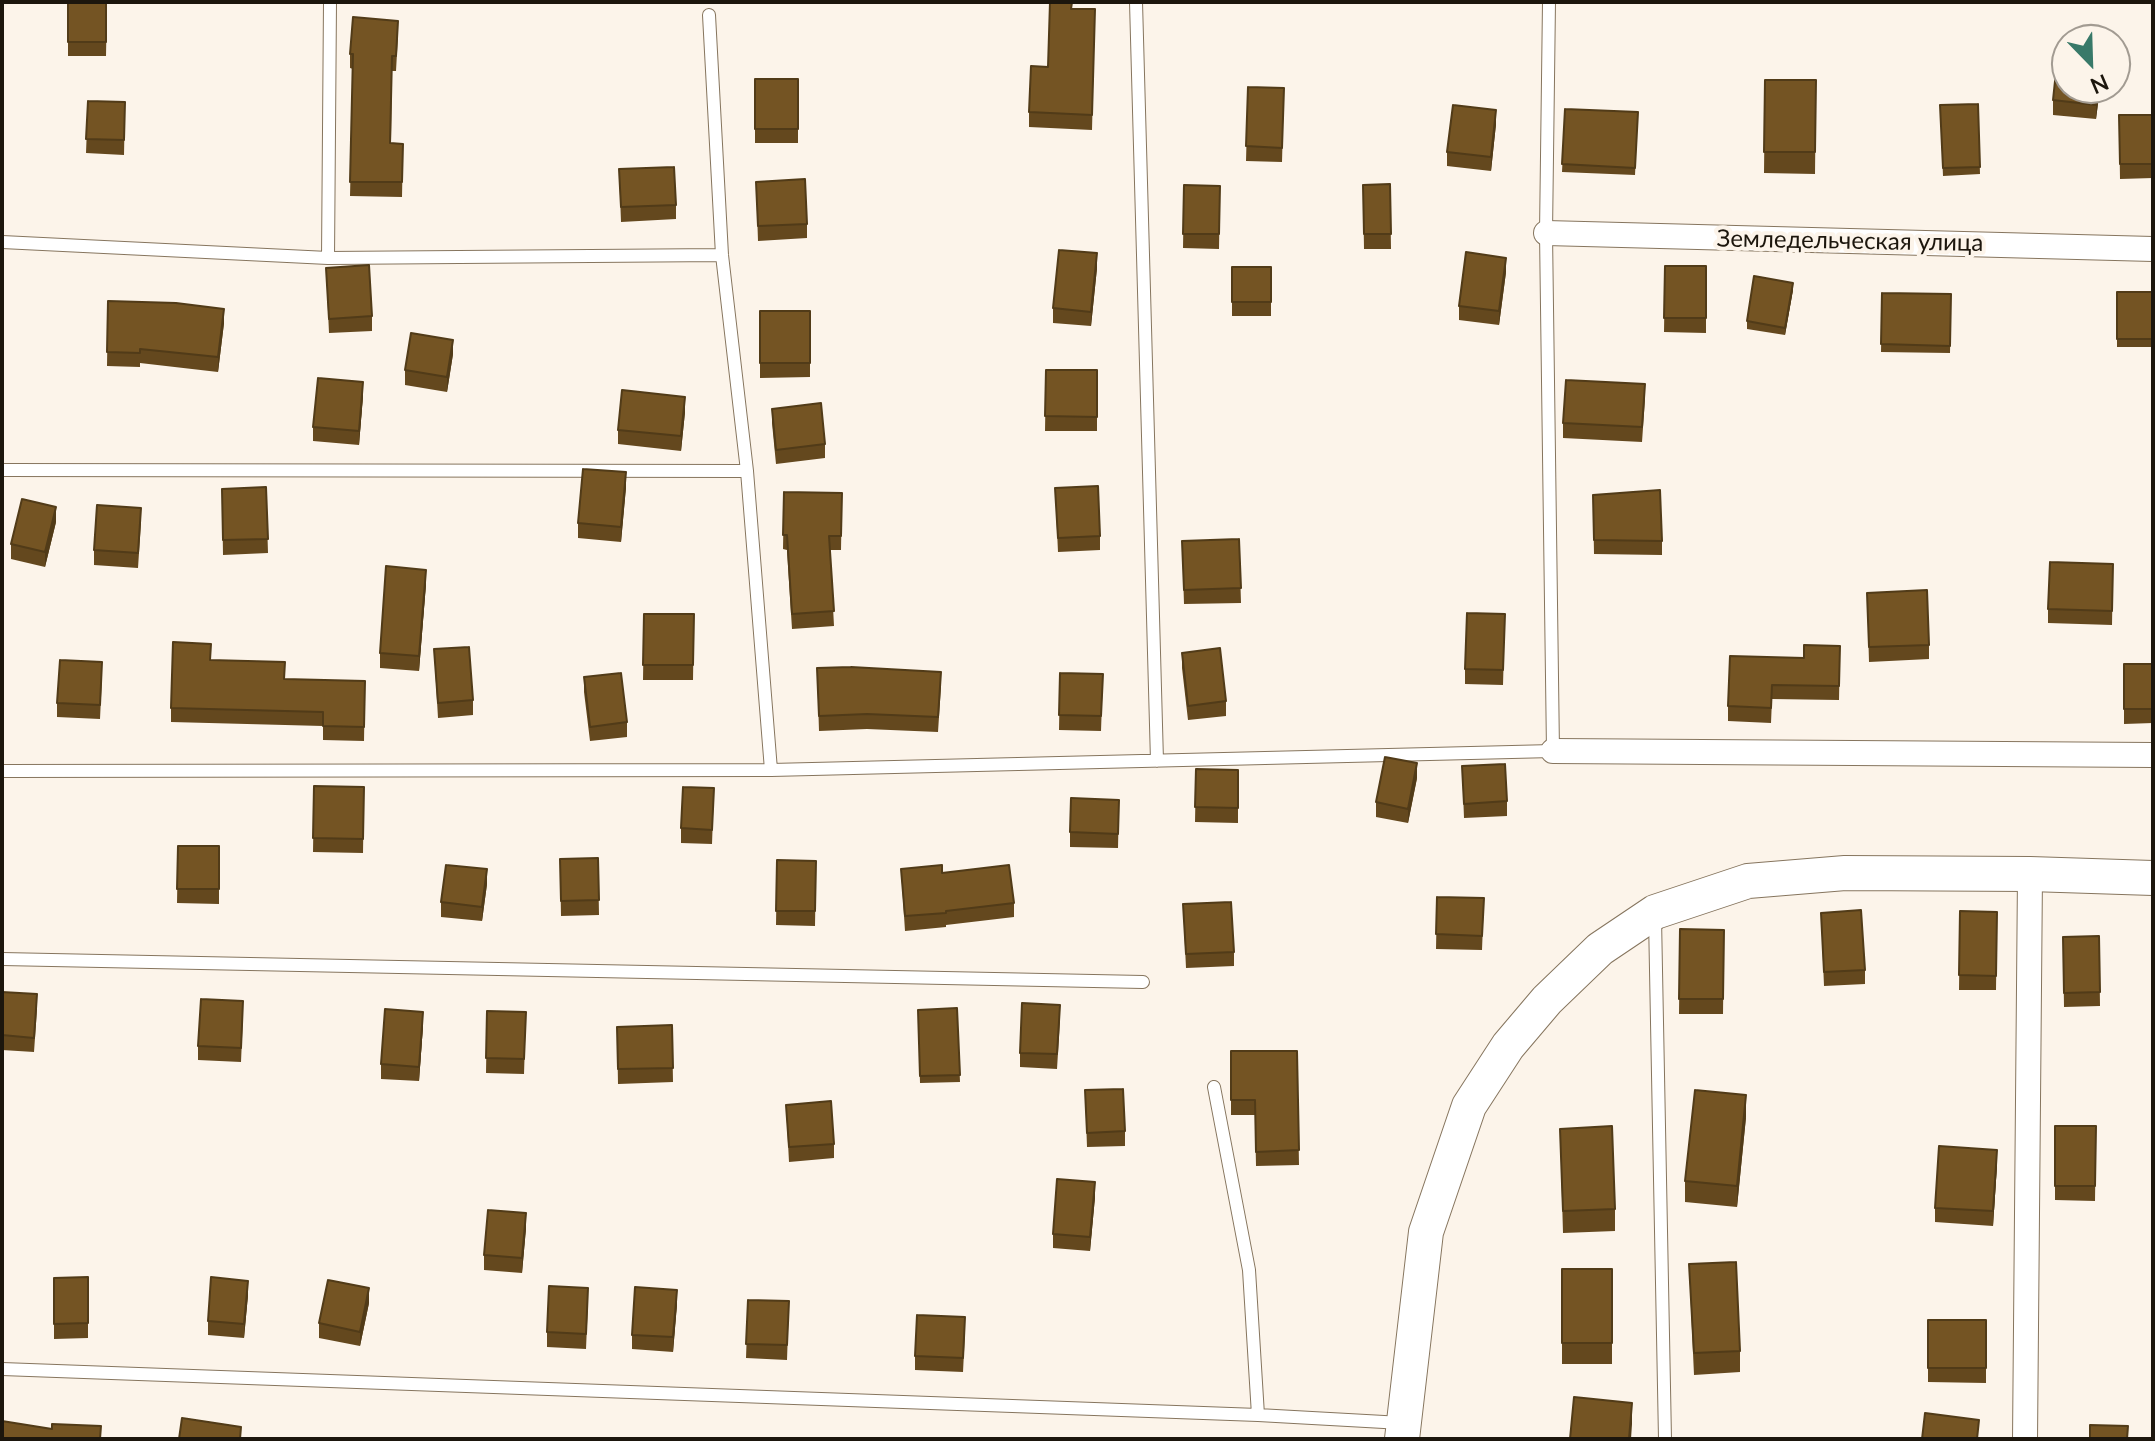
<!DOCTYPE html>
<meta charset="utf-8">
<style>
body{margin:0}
#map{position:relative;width:2155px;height:1441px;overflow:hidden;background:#fcf4ea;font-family:Lato,sans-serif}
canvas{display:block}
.frame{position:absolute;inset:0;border:4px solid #1c160d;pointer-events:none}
.north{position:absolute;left:2051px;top:24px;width:80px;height:80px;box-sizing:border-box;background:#fcf4ea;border:2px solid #a29b92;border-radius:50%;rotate:157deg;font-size:22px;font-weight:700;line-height:32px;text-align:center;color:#1c160d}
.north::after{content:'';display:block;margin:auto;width:28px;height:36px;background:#387969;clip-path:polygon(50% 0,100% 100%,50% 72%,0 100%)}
</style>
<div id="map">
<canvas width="2155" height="1441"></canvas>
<div class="frame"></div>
<div class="north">N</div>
</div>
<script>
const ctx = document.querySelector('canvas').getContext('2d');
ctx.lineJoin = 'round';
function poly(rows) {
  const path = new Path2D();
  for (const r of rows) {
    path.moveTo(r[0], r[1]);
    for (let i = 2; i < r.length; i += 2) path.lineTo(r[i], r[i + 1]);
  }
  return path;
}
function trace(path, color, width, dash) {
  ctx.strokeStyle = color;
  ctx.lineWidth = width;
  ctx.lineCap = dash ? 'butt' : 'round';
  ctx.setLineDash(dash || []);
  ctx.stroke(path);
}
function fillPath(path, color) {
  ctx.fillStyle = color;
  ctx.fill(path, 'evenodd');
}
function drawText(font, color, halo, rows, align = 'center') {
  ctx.font = font + ' Lato,sans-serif';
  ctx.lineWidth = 8;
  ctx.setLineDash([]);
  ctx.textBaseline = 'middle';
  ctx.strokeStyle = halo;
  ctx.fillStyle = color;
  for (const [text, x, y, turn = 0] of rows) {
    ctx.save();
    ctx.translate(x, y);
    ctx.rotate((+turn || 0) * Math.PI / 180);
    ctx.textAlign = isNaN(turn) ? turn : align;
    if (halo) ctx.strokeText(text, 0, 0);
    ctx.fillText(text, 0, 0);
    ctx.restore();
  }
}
const lane = poly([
 [1136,2,1157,761],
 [709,15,722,255,747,471,771,770],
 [2,242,328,258,722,255],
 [328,258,330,2],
 [2,470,747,471],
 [2,771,771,770,1553,751,1546,233,1549,2],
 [1655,918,1665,1439],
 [2,959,1143,982],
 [1214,1087,1249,1270,1258,1415],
 [2,1369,1258,1415,1402,1423]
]);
const street = poly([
 [1546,233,2153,249],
 [1553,751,2153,755],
 [2025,1439,2030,874]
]);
const secondary = poly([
 [1402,1439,1426,1232,1469,1106,1508,1046,1547,1000,1600,949,1655,912,1748,881,1845,873,2030,874,2153,878]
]);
trace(lane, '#86755e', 14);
trace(street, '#86755e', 26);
trace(secondary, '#86755e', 36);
trace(lane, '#fff', 12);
trace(street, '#fff', 24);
trace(secondary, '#fff', 34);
fillPath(poly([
 [68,2,107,2,106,56,68,56],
 [1072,9,1095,9,1092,130,1029,127,1029,112],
 [398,35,396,71,392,71,391,143,403,144,402,197,350,196,353,69,350,68,350,54],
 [755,79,798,79,798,143,755,143],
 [1765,80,1816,80,1815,174,1764,173],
 [1248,87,1284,88,1282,162,1246,161],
 [2067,88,2100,88,2096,119,2053,115,2053,100],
 [88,101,125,102,124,155,86,153],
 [1978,104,1980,174,1943,176,1940,105],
 [1565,109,1638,112,1635,175,1562,172],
 [2119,115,2153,115,2153,178,2120,179],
 [1496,124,1491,171,1447,166,1447,152],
 [619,169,676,205,676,219,621,222],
 [756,182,807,224,807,238,758,241],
 [1390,184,1391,249,1364,249,1363,185],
 [1184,185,1220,186,1219,249,1183,248],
 [1665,266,1706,266,1706,333,1664,332],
 [1232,267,1271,267,1271,316,1232,316],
 [326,268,372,316,372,331,329,333],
 [1097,268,1091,326,1053,323,1053,308],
 [1506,272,1499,325,1459,320,1459,306],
 [1793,290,1785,335,1747,329,1747,321],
 [2117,292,2153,292,2153,347,2117,347],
 [1882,293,1951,294,1950,353,1881,352],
 [108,301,224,323,218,372,140,363,140,367,107,366],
 [760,311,810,311,810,377,760,378],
 [453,354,447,392,405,385,405,370],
 [1046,370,1097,370,1097,431,1045,431],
 [363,396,359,445,313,441,313,427],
 [1645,399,1642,442,1563,438,1563,423],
 [772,409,825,444,825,458,776,464,772,423],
 [685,412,681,451,618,444,618,430],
 [266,487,268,553,223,555,222,489],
 [626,487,621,542,578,538,578,523],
 [1055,488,1100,536,1100,550,1058,552],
 [784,492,842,493,841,550,830,550,834,626,792,629,787,550,783,549],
 [1593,495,1662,541,1662,555,1594,554],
 [56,522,45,567,11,559,11,544],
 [141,522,138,568,94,565,94,550],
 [1239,539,1241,603,1184,604,1182,541],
 [2113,564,2112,625,2048,623,2048,609],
 [426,584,419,671,380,668,380,653],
 [1867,593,1929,645,1929,659,1869,662],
 [644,614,694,614,693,680,643,680],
 [1505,614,1503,685,1465,684,1465,669],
 [1840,646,1839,700,1772,699,1771,723,1728,721,1728,706],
 [434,649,473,700,473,715,438,718],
 [1182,653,1226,701,1226,716,1188,720,1182,668],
 [211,660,285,679,365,681,364,741,323,740,323,726,171,722,171,708],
 [2124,664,2153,664,2153,723,2124,724],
 [817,668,941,686,938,732,867,729,819,731],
 [1060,673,1103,674,1101,731,1059,730],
 [102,676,100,719,57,717,57,703],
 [584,677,627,722,627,737,590,741,584,692],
 [1462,766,1507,801,1507,816,1464,818],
 [1196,769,1238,770,1238,823,1195,822],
 [1417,778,1408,823,1376,817,1376,802],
 [314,786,364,787,363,853,313,852],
 [714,788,712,844,681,843,681,828],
 [1119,800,1118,848,1070,847,1070,832],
 [178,846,219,846,219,904,177,903],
 [598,858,599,915,561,916,560,859],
 [777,860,816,861,815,926,776,925],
 [901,869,942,873,1014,903,1014,917,946,925,946,927,905,931],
 [487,884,482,921,441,917,441,902],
 [1437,897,1484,898,1482,950,1436,949],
 [1183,904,1234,952,1234,966,1186,968],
 [1960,911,1997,912,1996,990,1959,990],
 [1821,913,1865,970,1865,984,1824,986],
 [1680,929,1724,930,1723,1014,1679,1014],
 [2099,936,2100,1006,2064,1007,2063,937],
 [2,992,37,1009,34,1052,2,1050],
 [957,1008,960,1082,920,1083,918,1010],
 [487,1011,526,1012,524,1074,486,1073],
 [243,1015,241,1062,198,1060,198,1046],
 [1060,1020,1057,1069,1020,1067,1020,1053],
 [672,1025,673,1082,618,1084,617,1027],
 [423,1026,419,1081,381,1079,381,1064],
 [1231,1051,1297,1051,1299,1165,1256,1166,1255,1115,1231,1115],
 [1085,1090,1125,1131,1125,1146,1087,1147],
 [786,1105,834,1144,834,1158,789,1162],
 [1746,1117,1737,1207,1685,1202,1685,1181],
 [2055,1126,2096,1126,2095,1201,2055,1200],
 [1560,1129,1615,1209,1615,1231,1563,1233],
 [1997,1165,1993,1226,1935,1222,1935,1208],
 [1095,1197,1090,1251,1053,1248,1053,1234],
 [526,1228,522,1273,484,1270,484,1255],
 [1689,1264,1740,1351,1740,1372,1694,1375],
 [1562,1269,1612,1269,1612,1364,1562,1364],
 [88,1277,88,1338,54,1339,54,1278],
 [248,1295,244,1338,208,1335,208,1321],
 [748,1300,789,1301,787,1360,746,1358],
 [588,1302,586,1349,547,1347,547,1332],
 [369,1303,360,1346,319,1338,319,1323],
 [677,1304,673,1352,632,1349,632,1335],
 [1928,1320,1986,1320,1986,1383,1928,1382],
 [965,1332,963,1372,915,1370,915,1356]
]), '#64481e');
fillPath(poly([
 [2098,88,2100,88,2096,119,2096,105],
 [1496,110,1496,124,1491,171,1491,157],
 [1097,253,1097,268,1091,326,1091,312],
 [1506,258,1506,272,1499,325,1499,311],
 [1793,283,1793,290,1785,335,1785,328],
 [224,309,224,323,218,372,218,357],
 [453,340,453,354,447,392,447,377],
 [363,382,363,396,359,445,359,431],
 [685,397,685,412,681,451,681,436],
 [626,472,626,487,621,542,621,527],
 [56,507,56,522,45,567,45,552],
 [426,570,426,584,419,671,419,656],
 [1417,763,1417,778,1408,823,1408,809],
 [487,869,487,884,482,921,482,907],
 [423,1012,423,1026,419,1081,419,1067],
 [1746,1095,1746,1117,1737,1207,1737,1186],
 [1997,1150,1997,1165,1993,1226,1993,1211],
 [1095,1182,1095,1197,1090,1251,1090,1237],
 [526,1213,526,1228,522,1273,522,1258],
 [248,1281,248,1295,244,1338,244,1324],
 [369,1288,369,1303,360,1346,360,1332],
 [677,1290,677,1304,673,1352,673,1337],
 [1632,1403,1632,1424,1631,1439,1629,1439]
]), '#513b18');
const building = poly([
 [68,2,106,2,106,42,68,42,68,2],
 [1050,2,1072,2,1071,9,1095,9,1092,115,1029,112,1031,66,1048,67,1050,2],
 [353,17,398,21,396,56,392,56,390,143,403,144,402,182,350,182,353,54,350,54,353,17],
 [2059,43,2067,43,2067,88,2098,88,2096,105,2053,100,2059,43],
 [755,79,798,79,798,129,755,129,755,79],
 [1765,80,1816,80,1815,152,1764,152,1765,80],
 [1248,87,1284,88,1282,148,1246,146,1248,87],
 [88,101,125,102,124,140,86,139,88,101],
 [1978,104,1980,167,1943,168,1940,105,1978,104],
 [1453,105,1496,110,1491,157,1447,152,1453,105],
 [1565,109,1638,112,1635,168,1562,164,1565,109],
 [2119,115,2153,115,2153,164,2120,164,2119,115],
 [674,167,676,205,621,207,619,169,674,167],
 [805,179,807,224,758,226,756,182,805,179],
 [1390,184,1391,234,1364,234,1363,185,1390,184],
 [1184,185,1220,186,1219,234,1183,234,1184,185],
 [1059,250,1097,253,1091,312,1053,308,1059,250],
 [1466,252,1506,258,1499,311,1459,306,1466,252],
 [369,265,372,316,329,319,326,268,369,265],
 [1665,266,1706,266,1706,318,1664,318,1665,266],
 [1232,267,1271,267,1271,302,1232,302,1232,267],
 [1754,276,1793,283,1785,328,1747,321,1754,276],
 [2117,292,2153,292,2153,339,2117,339,2117,292],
 [1882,293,1951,294,1950,346,1881,344,1882,293],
 [108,301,176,303,224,309,218,357,140,349,140,353,107,352,108,301],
 [760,311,810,311,810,363,760,363,760,311],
 [411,333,453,340,447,377,405,370,411,333],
 [1046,370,1097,370,1097,417,1045,416,1046,370],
 [318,378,363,382,359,431,313,427,318,378],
 [1566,380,1645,384,1642,427,1563,423,1566,380],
 [622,390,685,397,681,436,618,430,622,390],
 [821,403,825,444,776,450,772,409,821,403],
 [583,469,626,472,621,527,578,523,583,469],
 [1098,486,1100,536,1058,538,1055,488,1098,486],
 [266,487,268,539,223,540,222,489,266,487],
 [1660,490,1662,541,1594,540,1593,495,1660,490],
 [784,492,842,493,841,536,829,536,834,611,792,614,787,535,783,535,784,492],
 [22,499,56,507,45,552,11,544,22,499],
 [97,505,141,508,138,553,94,550,97,505],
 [1239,539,1241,588,1184,590,1182,541,1239,539],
 [2050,562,2113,564,2112,611,2048,609,2050,562],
 [386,566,426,570,419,656,380,653,386,566],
 [1927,590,1929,645,1869,647,1867,593,1927,590],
 [1467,613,1505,614,1503,670,1465,669,1467,613],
 [644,614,694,614,693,665,643,665,644,614],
 [173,642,211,644,210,660,285,662,284,679,365,681,364,727,323,726,323,712,171,708,173,642],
 [1804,645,1840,646,1839,686,1772,685,1771,708,1728,706,1730,656,1804,658,1804,645],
 [469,647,473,700,438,703,434,649,469,647],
 [1220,648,1226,701,1188,706,1182,653,1220,648],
 [60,660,102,662,100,705,57,703,60,660],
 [2124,664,2153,664,2153,709,2124,709,2124,664],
 [851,667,941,672,938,717,867,714,819,716,817,668,851,667],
 [621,673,627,722,590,727,584,677,621,673],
 [1060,673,1103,674,1101,716,1059,715,1060,673],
 [1385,757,1417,763,1408,809,1376,802,1385,757],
 [1505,764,1507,801,1464,804,1462,766,1505,764],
 [1196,769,1238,770,1238,808,1195,807,1196,769],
 [314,786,364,787,363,839,313,838,314,786],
 [683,787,714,788,712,830,681,828,683,787],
 [1071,798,1119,800,1118,834,1070,832,1071,798],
 [178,846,219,846,219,889,177,889,178,846],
 [598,858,599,900,561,901,560,859,598,858],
 [777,860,816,861,815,911,776,911,777,860],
 [446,865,487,869,482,907,441,902,446,865],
 [942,865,942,873,1009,865,1014,903,946,911,946,913,905,916,901,869,942,865],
 [1437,897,1484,898,1482,936,1436,934,1437,897],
 [1231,902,1234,952,1186,954,1183,904,1231,902],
 [1861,910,1865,970,1824,972,1821,913,1861,910],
 [1960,911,1997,912,1996,976,1959,975,1960,911],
 [1680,929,1724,930,1723,999,1679,999,1680,929],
 [2099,936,2100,992,2064,993,2063,937,2099,936],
 [2,992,37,994,34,1038,2,1035,2,992],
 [201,999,243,1001,241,1048,198,1046,201,999],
 [1022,1003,1060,1005,1057,1054,1020,1053,1022,1003],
 [957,1008,960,1075,920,1076,918,1010,957,1008],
 [385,1009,423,1012,419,1067,381,1064,385,1009],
 [487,1011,526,1012,524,1059,486,1058,487,1011],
 [672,1025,673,1068,618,1069,617,1027,672,1025],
 [1231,1051,1297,1051,1299,1150,1256,1152,1255,1100,1231,1100,1231,1051],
 [1123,1089,1125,1131,1087,1133,1085,1090,1123,1089],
 [1695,1090,1746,1095,1737,1186,1685,1181,1695,1090],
 [831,1101,834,1144,789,1147,786,1105,831,1101],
 [1612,1126,1615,1209,1563,1211,1560,1129,1612,1126],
 [2055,1126,2096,1126,2095,1186,2055,1186,2055,1126],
 [1939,1146,1997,1150,1993,1211,1935,1208,1939,1146],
 [1057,1179,1095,1182,1090,1237,1053,1234,1057,1179],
 [488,1210,526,1213,522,1258,484,1255,488,1210],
 [1736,1262,1740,1351,1694,1353,1689,1264,1736,1262],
 [1562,1269,1612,1269,1612,1343,1562,1343,1562,1269],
 [88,1277,88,1323,54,1324,54,1278,88,1277],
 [211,1277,248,1281,244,1324,208,1321,211,1277],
 [328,1280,369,1288,360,1332,319,1323,328,1280],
 [549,1286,588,1288,586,1334,547,1332,549,1286],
 [635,1287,677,1290,673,1337,632,1335,635,1287],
 [748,1300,789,1301,787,1345,746,1344,748,1300],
 [917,1315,965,1317,963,1358,915,1356,917,1315],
 [1928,1320,1986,1320,1986,1368,1928,1368,1928,1320],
 [1574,1397,1632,1403,1629,1439,1570,1439,1574,1397],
 [1925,1413,1979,1420,1977,1439,1922,1439,1925,1413],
 [182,1418,241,1427,240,1439,179,1439,182,1418],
 [2,1421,52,1429,52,1424,101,1426,100,1439,2,1439,2,1421],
 [2090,1425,2128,1426,2127,1439,2090,1439,2090,1425]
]);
fillPath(building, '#745423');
trace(building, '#513b18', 2);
drawText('24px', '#1c160d', '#fcf4ea', [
 ["Земледельческая улица",1850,241,1]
]);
</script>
